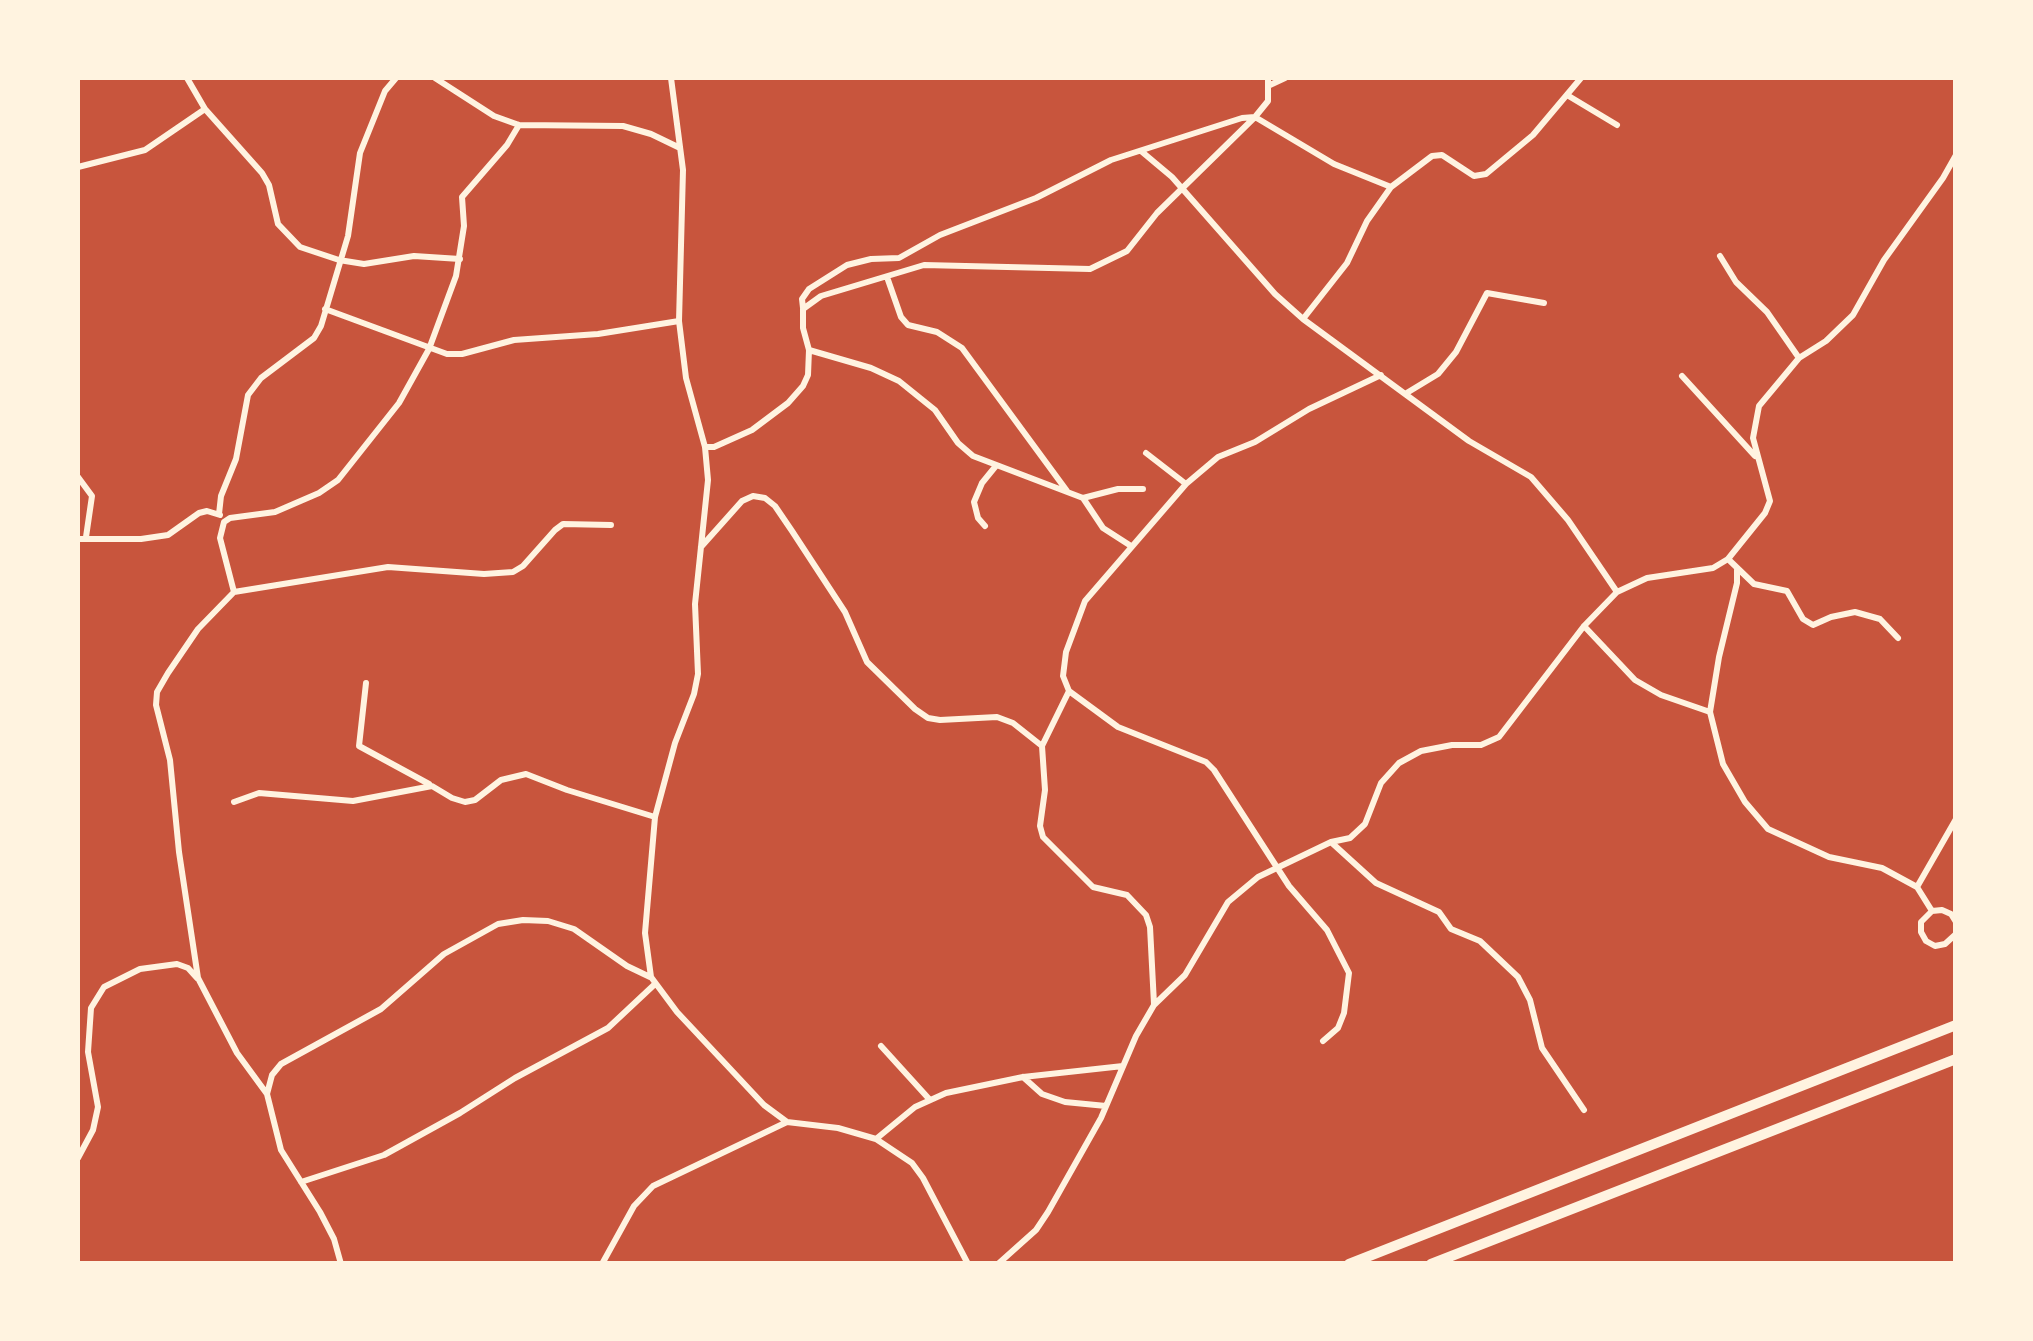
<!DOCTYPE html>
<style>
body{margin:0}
#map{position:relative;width:2033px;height:1341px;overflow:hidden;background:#c8553d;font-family:Ubuntu,sans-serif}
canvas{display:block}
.frame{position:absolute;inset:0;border:80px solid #fff3e0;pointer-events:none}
</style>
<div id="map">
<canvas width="2033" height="1341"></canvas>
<div class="frame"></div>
</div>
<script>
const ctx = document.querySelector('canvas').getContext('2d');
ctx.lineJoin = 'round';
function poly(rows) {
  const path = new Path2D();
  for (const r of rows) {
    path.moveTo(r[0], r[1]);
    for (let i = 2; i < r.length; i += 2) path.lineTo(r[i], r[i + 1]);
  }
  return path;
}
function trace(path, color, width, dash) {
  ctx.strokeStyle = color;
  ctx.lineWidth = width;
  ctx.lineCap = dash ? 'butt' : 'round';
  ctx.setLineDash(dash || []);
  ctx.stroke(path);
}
trace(poly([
 [187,78,205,109,262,173,269,185,278,224,300,247,339,260,364,264,414,256,460,259],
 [435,78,494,116,519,125,623,126,651,134,680,148],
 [671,78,683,170,679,321,686,378,705,447,708,480,695,604,698,674,694,694,675,743,655,817,645,933,651,977,677,1012,764,1105,787,1122,838,1128,876,1139,912,1163,923,1178,968,1264],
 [1270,85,1285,78],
 [1567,95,1617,125],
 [1141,151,1172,177,1275,294,1303,319,1469,441,1531,477,1568,520,1617,592],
 [78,167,145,150,205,109],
 [1720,256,1736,282,1767,312,1799,358],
 [887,277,901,317,908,325,937,332,962,348,1067,491],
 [803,308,802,299,809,289,847,265,871,259,899,258,940,235,1036,198,1111,160,1242,118,1255,117,1334,164,1391,187],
 [325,309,447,354,462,354,514,340,598,334,679,321],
 [1303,319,1347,263,1367,221,1391,187,1432,156,1442,155,1474,176,1486,174,1533,135,1581,78],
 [809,350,871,368,899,381,935,410,958,443,973,456,1083,498,1103,528,1131,546],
 [1682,376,1755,456],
 [1405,394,1438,374,1456,352,1487,293,1544,303],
 [705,447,714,447,752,430,788,403,803,386,808,375,809,350,803,328,803,309,821,296,924,265,1090,269,1127,251,1157,213,1255,117,1268,101,1268,78],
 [1146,453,1186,484],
 [78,477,92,496,86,537],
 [1083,498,1118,489,1143,489],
 [219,514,221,496,236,459,248,395,261,378,314,338,321,326,348,236,360,153,385,91,396,78],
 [985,526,978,518,974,502,982,483,995,467],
 [78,539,141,539,168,535,199,513,207,511,220,515],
 [701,547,742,501,753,496,765,498,775,506,792,531,845,612,867,662,915,709,928,718,940,720,997,717,1013,723,1042,746,1045,790,1040,826,1043,837,1093,887,1127,895,1146,915,1150,927,1154,1004],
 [1728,559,1754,584,1787,591,1803,619,1813,625,1831,617,1855,612,1880,619,1898,638],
 [234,592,220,538,224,522,230,518,275,512,319,493,338,480,399,403,429,349,456,276,464,226,462,197,507,145,519,125],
 [1584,626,1635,680,1661,695,1710,712,1723,764,1745,802,1768,829,1829,857,1882,868,1917,887,1932,911],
 [366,683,359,746,429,784],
 [1069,691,1118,727,1206,762,1214,770,1289,886,1327,930,1349,973,1344,1013,1338,1028,1323,1041],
 [1710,712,1719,657,1737,583,1737,570],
 [1042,746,1069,691,1063,676,1066,652,1085,601,1186,484,1218,457,1255,442,1309,409,1381,375],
 [234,802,259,793,353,801,432,786,452,798,465,802,475,800,501,780,526,774,567,790,655,817],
 [1332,843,1376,883,1439,912,1451,929,1480,941,1518,977,1530,1000,1542,1048,1584,1110],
 [1917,887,1956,819],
 [1956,922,1951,914,1942,910,1932,911,1921,922,1921,932,1926,941,1935,946,1945,944,1956,934],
 [881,1046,930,1100],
 [1023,1077,1042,1094,1065,1102,1106,1106],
 [267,1094,237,1053,198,978,179,852,170,760,156,705,157,692,168,673,198,629,234,592,388,567,484,574,513,572,523,566,555,530,563,524,611,525],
 [876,1139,915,1107,946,1093,1023,1077,1123,1066],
 [78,1158,93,1130,98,1107,88,1052,91,1008,104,987,140,969,177,964,188,968,197,978],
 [301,1182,384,1155,460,1113,515,1078,608,1028,655,984],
 [341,1264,334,1239,320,1212,281,1150,267,1094,272,1075,281,1064,381,1009,444,954,498,924,523,920,548,921,574,929,627,966,650,977],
 [602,1264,634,1206,653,1186,787,1122],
 [998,1264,1036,1230,1048,1212,1101,1118,1136,1036,1154,1005,1185,975,1228,902,1258,877,1331,842,1350,838,1365,824,1381,783,1399,763,1421,751,1452,745,1481,745,1499,737,1584,626,1617,592,1647,578,1713,568,1728,559,1765,513,1770,501,1753,438,1759,406,1799,358,1826,341,1853,315,1884,260,1943,178,1956,155]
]), '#fff3e0', 6);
trace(poly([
 [1349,1264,1956,1025],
 [1431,1264,1956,1059]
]), '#fff3e0', 10);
</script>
